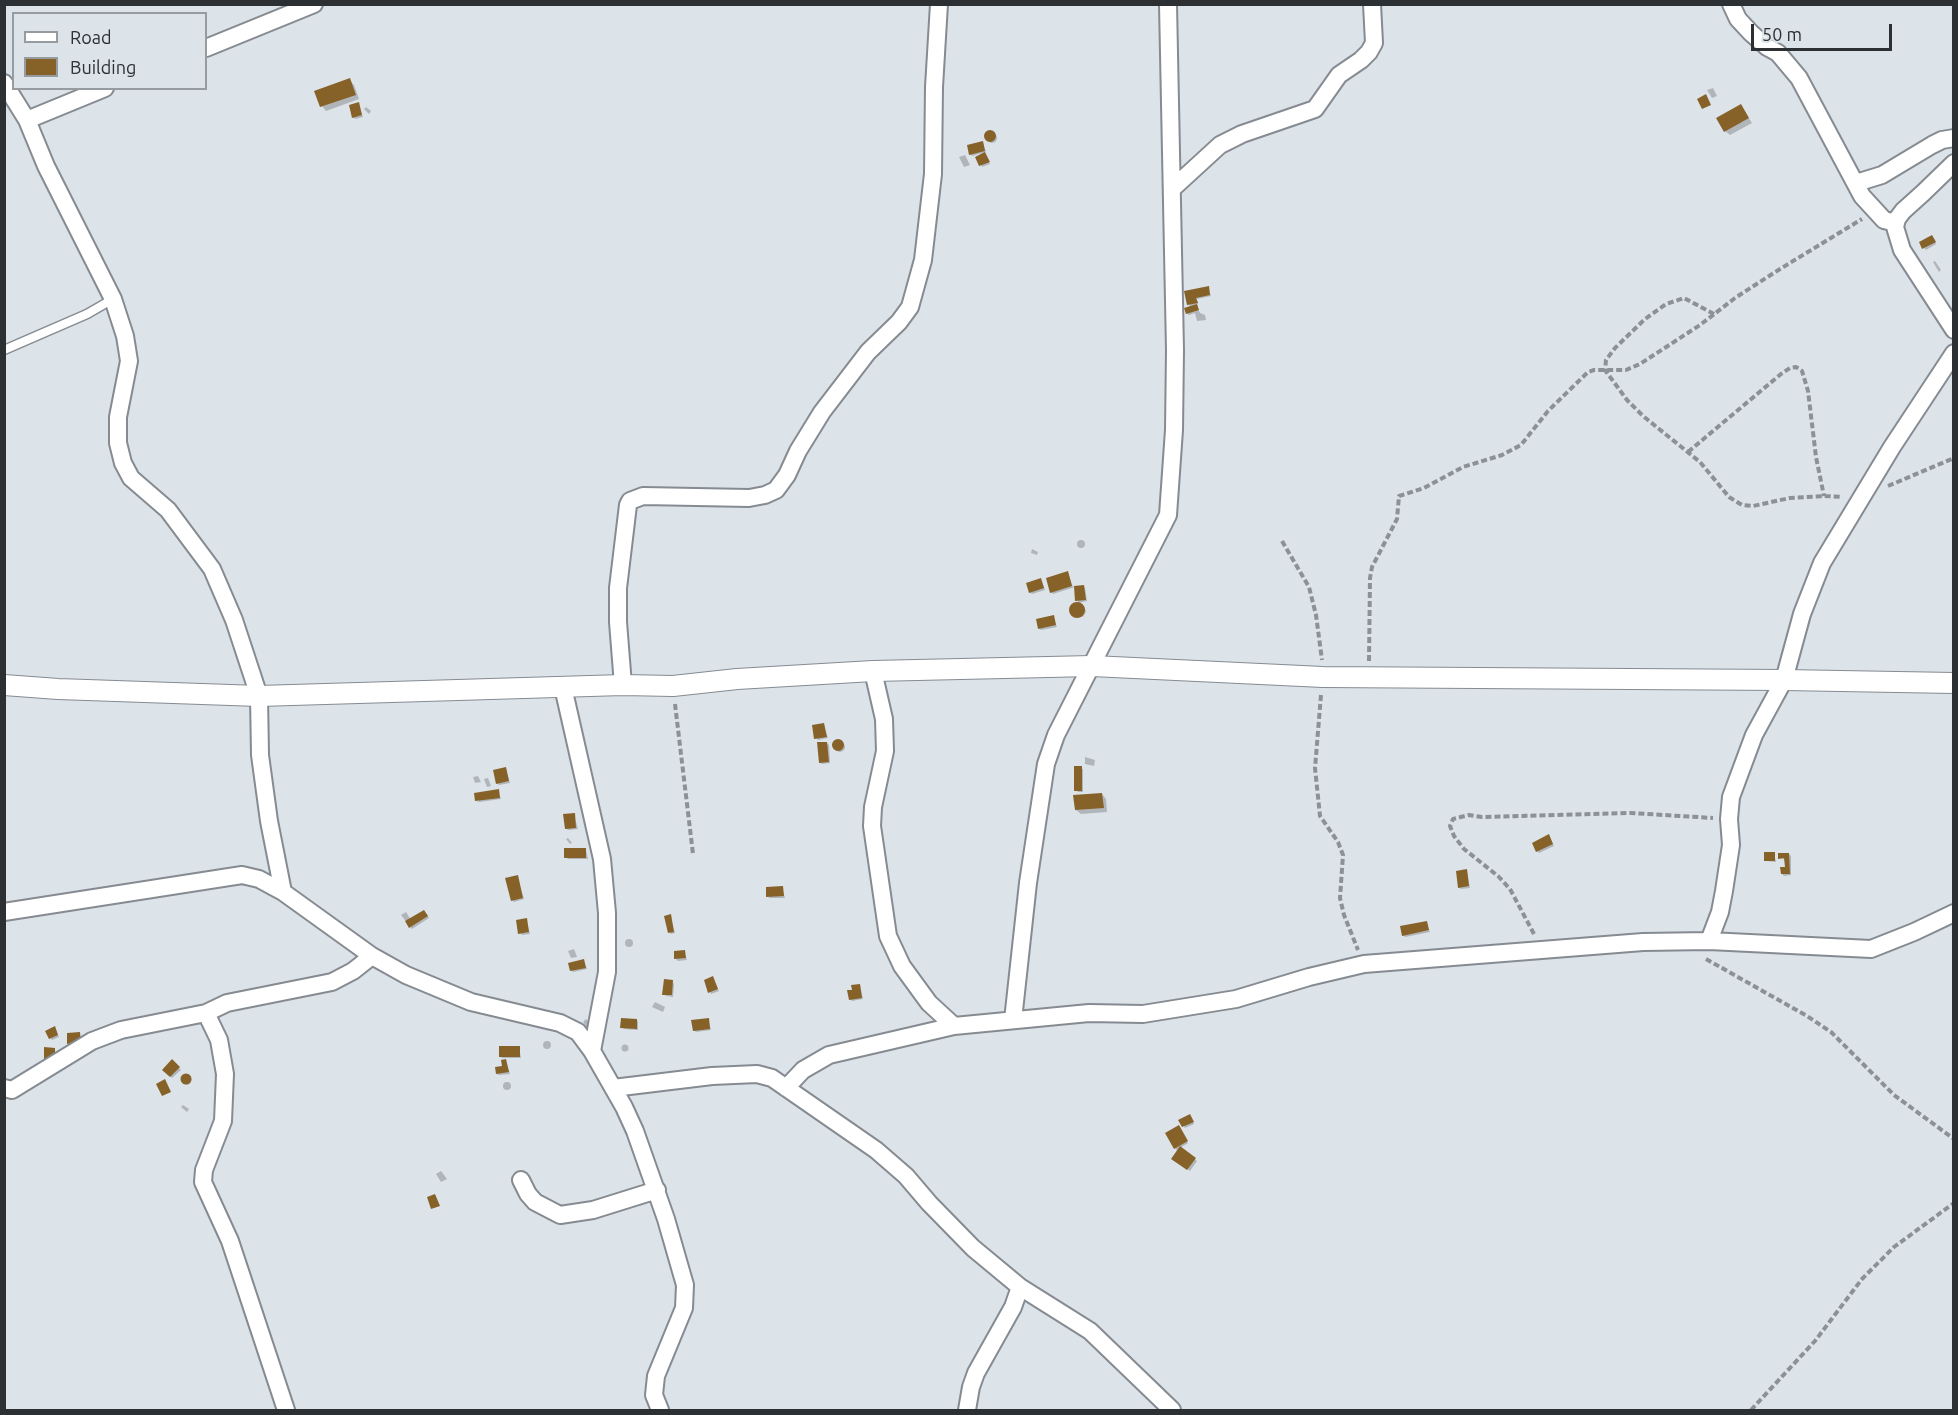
<!DOCTYPE html>
<style>
body{margin:0}
#map{position:relative;width:1958px;height:1415px;overflow:hidden;background:#dce3e9;font-family:Ubuntu,sans-serif}
canvas{display:block}
.frame{position:absolute;inset:0;border:6px solid #2d3032;pointer-events:none}
.legend{position:absolute;left:12px;top:12px;width:195px;height:78px;box-sizing:border-box;background:#dce3e9;border:2px solid #969ba0;margin:0;padding:8px 10px;list-style:none;font-size:18px;color:#2d3032}
.legend li{display:flex;align-items:center;gap:12px;height:30px}
.legend b{width:30px;border:2px solid #969ba0}
.scale{position:absolute;left:1751px;top:24px;width:141px;height:27px;box-sizing:border-box;border:3px solid #2d3032;border-top:0;padding-left:8px;font-size:18px;line-height:21px;white-space:nowrap;color:#2d3032;-webkit-text-stroke:4px #dce3e9;paint-order:stroke}
</style>
<div id="map">
<canvas width="1958" height="1415"></canvas>
<div class="frame"></div>
<ul class="legend">
<li><b style="height:8px;background:#fff"></b>Road</li>
<li><b style="height:16px;background:#866128"></b>Building</li>
</ul>
<div class="scale">50 m</div>
</div>
<script>
const ctx = document.querySelector('canvas').getContext('2d');
ctx.lineJoin = 'round';
function fillPath(path, color) {
  ctx.fillStyle = color;
  ctx.fill(path, 'evenodd');
}
function poly(rows) {
  const path = new Path2D();
  for (const r of rows) {
    if (r.length === 3) {
      path.moveTo(r[0] + r[2], r[1]);
      path.arc(r[0], r[1], r[2], 0, 2 * Math.PI);
      continue;
    }
    path.moveTo(r[0], r[1]);
    for (let i = 2; i < r.length; i += 2) path.lineTo(r[i], r[i + 1]);
  }
  return path;
}
function trace(path, color, width, dash) {
  ctx.strokeStyle = color;
  ctx.lineWidth = width;
  ctx.lineCap = dash ? 'butt' : 'round';
  ctx.setLineDash(dash || []);
  ctx.stroke(path);
}
fillPath(poly([
 [349,80,354,85,359,99,326,111,322,106],
 [1713,88,1717,96,1712,98,1707,90],
 [358,104,363,117,355,119,353,117],
 [1741,106,1752,123,1730,135,1725,131],
 [366,107,371,111,369,114,364,109],
 [992,138,5],
 [983,143,986,152,984,153,990,164,982,167,977,157,982,153,972,156,970,154],
 [965,155,970,165,964,167,959,157],
 [1934,239,1936,244,1926,250,1924,248],
 [1935,261,1941,270,1939,272,1933,262],
 [1208,288,1211,296,1197,299,1198,304,1196,305,1200,313,1205,315,1206,320,1197,321,1195,313,1189,315,1187,313,1191,307,1188,304],
 [1081,544,4],
 [1032,549,1038,552,1037,555,1031,553],
 [1068,573,1073,587,1083,586,1085,588,1087,601,1078,603,1075,587,1053,594,1051,592],
 [1041,580,1045,590,1032,594,1030,592],
 [1077,603,1085,608,1086,612,1083,617,1073,614,1071,611,1073,605],
 [1053,617,1057,627,1041,630,1039,628],
 [823,724,828,738,818,740,816,738],
 [840,747,5],
 [827,743,829,745,830,763,822,764,820,762],
 [1085,757,1095,760,1094,766,1085,764],
 [1081,768,1083,769,1083,792,1078,792,1076,790],
 [506,769,510,783,499,785,497,783],
 [478,776,481,782,475,783,473,777],
 [488,778,491,786,487,787,484,779],
 [498,791,501,799,479,802,477,801],
 [1102,794,1106,799,1107,812,1081,814,1076,810],
 [574,815,578,829,568,830,566,828],
 [568,838,572,843,570,844,566,839],
 [1550,838,1554,846,1539,853,1537,851],
 [586,850,588,859,568,859,566,857],
 [1774,854,1776,862,1766,861],
 [1789,854,1791,856,1791,875,1784,876,1782,874,1786,868,1786,860,1780,858],
 [1467,871,1470,888,1461,889,1459,887],
 [517,877,524,899,514,902,512,900],
 [782,888,785,898,770,898,768,897],
 [406,912,411,920,426,913,429,918,412,929,401,915],
 [670,916,675,933,671,934,670,932],
 [526,920,530,934,522,935,520,933],
 [1426,922,1430,932,1405,937,1403,935],
 [629,943,4],
 [574,949,577,957,571,958,568,951],
 [684,952,687,960,678,961,676,959],
 [584,961,587,969,573,972,571,970],
 [713,978,719,991,711,994,710,992],
 [672,982,674,984,673,997,666,996,664,994],
 [860,985,863,999,852,1001,850,999],
 [655,1002,665,1007,663,1012,652,1007],
 [586,1019,592,1025,588,1028,583,1022],
 [708,1019,711,1030,696,1032,694,1030],
 [637,1020,638,1022,638,1030,624,1029,622,1027],
 [56,1030,59,1037,52,1040,50,1038],
 [547,1045,4],
 [625,1048,3.5],
 [519,1048,521,1058,502,1058,500,1056],
 [172,1061,181,1070,172,1078,164,1070],
 [506,1061,510,1074,499,1075,497,1074,504,1067],
 [187,1080,4.5],
 [507,1086,4],
 [183,1105,189,1109,187,1112,181,1107],
 [1191,1118,1194,1124,1185,1128,1180,1120],
 [1180,1128,1188,1143,1180,1148,1197,1161,1190,1171,1175,1160,1178,1151,1175,1148],
 [441,1171,447,1179,441,1182,436,1174]
]), '#0003');
fillPath(poly([
 [350,78,356,95,320,107,314,91],
 [1706,94,1711,105,1702,109,1697,99],
 [359,102,362,115,352,118,349,105],
 [1741,104,1749,118,1724,132,1716,118],
 [990,136,6],
 [983,141,985,151,969,155,967,145],
 [985,152,990,162,979,166,975,157],
 [1932,235,1936,242,1922,249,1919,242],
 [1209,286,1210,295,1196,298,1198,303,1187,305,1184,291],
 [1197,304,1199,310,1186,314,1184,308],
 [1068,571,1072,586,1050,593,1046,578],
 [1041,578,1044,588,1029,593,1026,583],
 [1084,585,1086,600,1075,601,1074,586],
 [1077,610,8],
 [1054,615,1056,625,1038,629,1036,619],
 [824,723,827,737,814,739,812,725],
 [838,745,6],
 [817,742,827,742,829,762,819,763],
 [1074,766,1082,766,1082,791,1074,791],
 [506,767,509,781,496,784,493,770],
 [499,789,500,798,475,801,474,793],
 [1102,793,1104,808,1075,810,1073,795],
 [575,813,576,828,565,829,563,814],
 [1549,834,1553,844,1536,852,1532,843],
 [564,848,586,848,586,858,564,858],
 [1764,852,1775,852,1775,861,1764,861],
 [1778,853,1789,853,1790,874,1781,874,1780,867,1785,867,1784,858,1778,859],
 [1467,869,1469,886,1458,888,1456,871],
 [518,875,523,898,511,901,505,878],
 [783,886,784,896,766,897,766,887],
 [424,910,428,916,409,928,405,921],
 [671,914,674,932,668,933,664,916],
 [527,918,529,932,518,934,516,920],
 [1427,921,1429,930,1402,936,1400,926],
 [685,950,686,958,674,959,674,951],
 [584,959,586,968,570,971,568,963],
 [713,976,718,989,708,993,704,980],
 [664,979,673,980,672,995,662,995],
 [860,984,862,998,849,1000,847,990,852,990,851,985],
 [621,1018,637,1019,637,1029,620,1028],
 [709,1018,710,1029,693,1031,691,1020],
 [55,1026,58,1035,49,1039,45,1031],
 [80,1032,81,1042,67,1044,67,1033],
 [499,1046,520,1046,520,1057,499,1057],
 [44,1047,55,1048,55,1059,44,1059],
 [172,1059,180,1067,170,1077,162,1070],
 [506,1059,509,1072,496,1074,495,1067,502,1066,501,1060],
 [186,1079,5.5],
 [165,1079,171,1092,162,1096,156,1084],
 [1190,1114,1194,1122,1182,1127,1178,1120],
 [1179,1125,1188,1141,1174,1149,1165,1133],
 [1180,1146,1196,1158,1187,1170,1171,1159],
 [435,1194,440,1206,431,1209,427,1197]
]), '#866128');
const service = poly([
 [4,350,87,314,113,299]
]);
const minor = poly([
 [1731,4,1738,19,1751,33,1767,47,1778,53,1799,78,1862,196,1884,220,1896,223],
 [206,48,314,4],
 [4,83,27,120,46,166,113,299,125,336,129,361,118,417,118,443,123,463,131,478,168,510,212,569,234,620,259,696,260,755,269,821,283,892],
 [27,120,105,88],
 [1954,163,1923,193,1903,211,1897,219,1895,227,1902,250,1954,330],
 [1856,183,1882,175,1932,145,1942,140,1954,138],
 [1172,189,1220,145,1242,134,1315,109,1339,75,1361,60,1369,52,1374,43,1372,4],
 [873,671,884,719,885,751,873,807,872,826,888,936,902,966,929,1003,954,1026],
 [623,685,618,622,618,588,628,505,630,501,643,496,749,498,765,495,776,490,787,475,798,451,822,412,868,352,899,322,910,307,923,260,933,174,934,87,939,4],
 [563,687,602,859,607,913,607,972,592,1051],
 [4,912,242,875,259,879,283,892,372,956,406,975,471,1002,560,1023,578,1032,592,1051,624,1107,635,1131,666,1219,685,1285,684,1308,656,1376,654,1395,660,1410],
 [1709,941,1720,912,1724,891,1731,845,1729,819,1731,797,1754,735,1784,680,1802,614,1822,563,1892,447,1954,353],
 [206,1013,219,1040,225,1074,223,1121,204,1170,203,1182,230,1241,286,1410],
 [1013,1020,1028,883,1046,764,1056,735,1168,515,1174,430,1175,350,1168,4],
 [4,1088,12,1090,92,1041,121,1030,206,1013,227,1003,332,982,353,971,372,956],
 [613,1088,712,1076,757,1074,772,1078,876,1150,906,1176,929,1203,973,1248,1020,1287,1090,1331,1172,1410],
 [786,1088,803,1070,829,1055,954,1026,1089,1013,1143,1014,1236,999,1309,977,1364,964,1643,942,1709,941,1871,949,1914,932,1954,913],
 [521,1180,528,1194,535,1202,560,1215,593,1210,657,1190],
 [967,1410,971,1387,976,1373,1013,1307,1020,1287]
]);
const tertiary = poly([
 [4,685,58,689,259,696,623,685,673,686,737,679,873,671,1092,666,1323,677,1784,680,1954,683]
]);
trace(service, '#858b91', 11);
trace(minor, '#858b91', 20);
trace(tertiary, '#858b91', 22);
trace(poly([
 [1714,314,1684,298,1666,304,1645,319,1615,348,1606,360,1605,370,1627,400,1643,416,1700,462,1729,497,1742,505,1753,506,1790,498,1824,496,1842,497],
 [1688,452,1781,374,1790,368,1796,367,1802,371,1808,391,1816,457,1824,496],
 [1888,486,1954,458],
 [1282,541,1309,587,1316,615,1322,660],
 [1954,572,1954,579],
 [1369,661,1370,578,1372,567,1397,519,1399,496,1424,488,1463,467,1502,455,1521,445,1548,411,1588,372,1594,370,1626,370,1640,364,1700,325,1735,298,1780,269,1862,219],
 [1321,695,1315,768,1320,816,1338,842,1343,855,1340,898,1344,915,1358,950],
 [675,704,693,854],
 [1534,934,1510,889,1498,876,1464,849,1454,836,1450,826,1453,819,1469,815,1482,817,1631,813,1713,818],
 [1706,959,1807,1016,1831,1032,1894,1095,1954,1139],
 [1751,1410,1815,1341,1862,1279,1894,1247,1954,1203]
]), '#8c9195', 4, [6, 3]);
trace(service, '#fff', 8);
trace(minor, '#fff', 16);
trace(tertiary, '#fff', 20);
</script>
